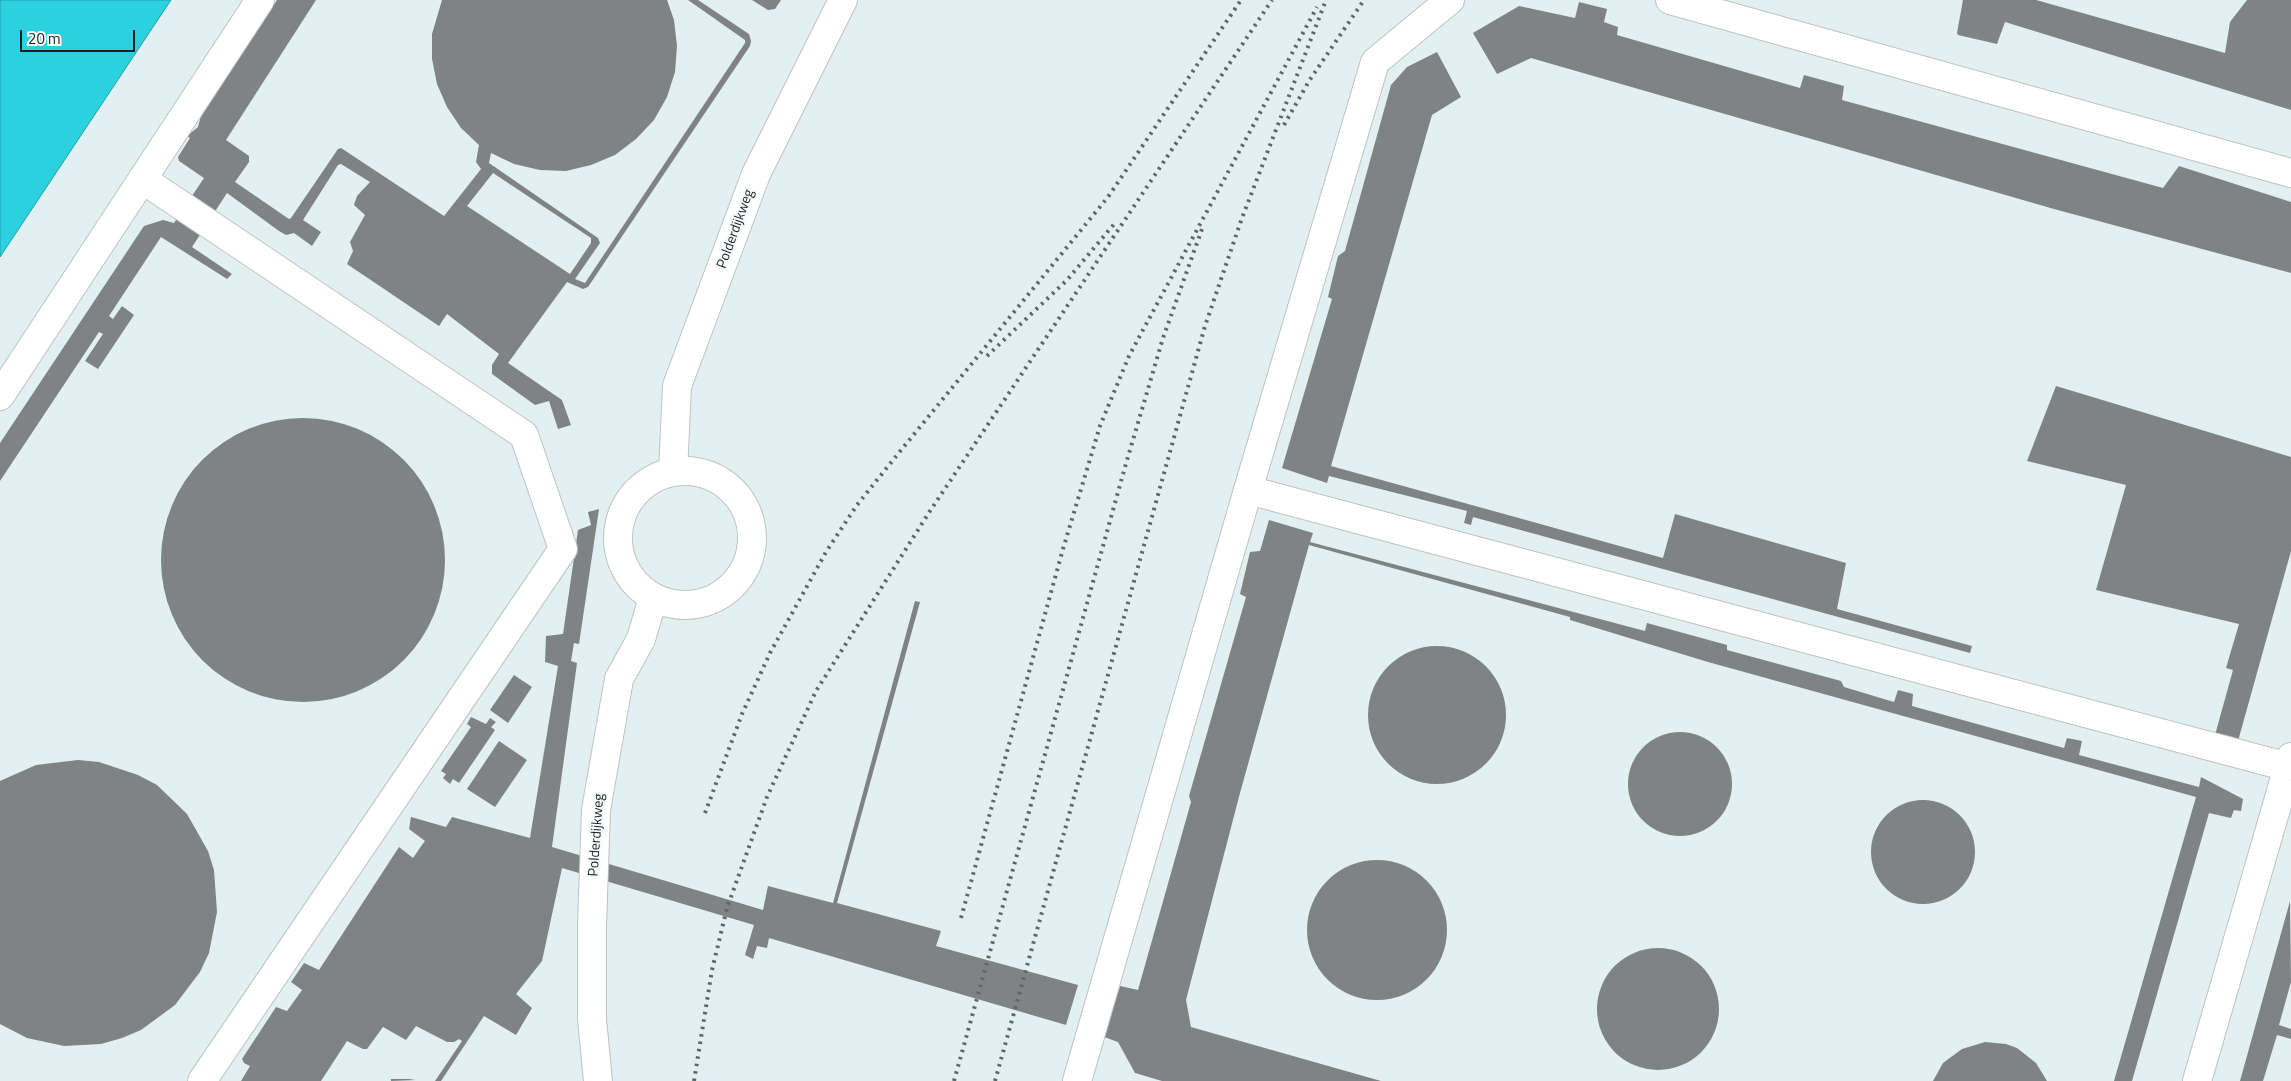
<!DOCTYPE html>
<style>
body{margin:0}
#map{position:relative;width:2291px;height:1081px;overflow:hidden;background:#f5fafb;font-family:"Titillium Web",sans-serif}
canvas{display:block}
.scale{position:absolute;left:20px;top:30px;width:115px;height:22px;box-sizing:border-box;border:2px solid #1f2121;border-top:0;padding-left:6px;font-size:15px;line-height:18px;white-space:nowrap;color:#1f2121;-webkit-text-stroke:4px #f5fafb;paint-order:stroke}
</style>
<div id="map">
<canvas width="2291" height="1081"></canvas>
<div class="scale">20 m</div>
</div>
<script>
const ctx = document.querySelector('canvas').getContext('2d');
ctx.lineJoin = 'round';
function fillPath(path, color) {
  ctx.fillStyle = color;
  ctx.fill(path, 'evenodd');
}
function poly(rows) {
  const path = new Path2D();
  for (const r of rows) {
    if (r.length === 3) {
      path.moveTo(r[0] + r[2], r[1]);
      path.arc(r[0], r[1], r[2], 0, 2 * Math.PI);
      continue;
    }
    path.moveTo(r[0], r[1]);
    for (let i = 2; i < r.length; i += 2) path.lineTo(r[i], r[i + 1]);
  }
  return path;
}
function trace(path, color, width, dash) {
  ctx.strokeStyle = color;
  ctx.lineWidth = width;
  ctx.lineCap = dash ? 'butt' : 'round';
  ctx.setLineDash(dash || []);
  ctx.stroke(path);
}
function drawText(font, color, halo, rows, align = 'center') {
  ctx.font = font + ' "Titillium Web",sans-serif';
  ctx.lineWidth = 4.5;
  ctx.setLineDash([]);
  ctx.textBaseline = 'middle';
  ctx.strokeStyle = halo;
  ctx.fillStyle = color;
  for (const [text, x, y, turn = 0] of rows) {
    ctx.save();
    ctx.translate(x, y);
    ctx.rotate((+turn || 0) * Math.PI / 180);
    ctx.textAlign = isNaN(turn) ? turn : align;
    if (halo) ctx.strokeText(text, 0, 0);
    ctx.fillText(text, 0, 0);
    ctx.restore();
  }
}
fillPath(poly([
 [171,0,2291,0,2291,1081,0,1081,0,257]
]), '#e2f0f1');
const water = poly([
 [0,0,171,0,0,257,0,0]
]);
fillPath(water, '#2bd1df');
trace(water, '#279ca6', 1);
fillPath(poly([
 [277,0,316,0,226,140,249,156,249,162,235,182,289,219,291,218,338,149,341,148,444,216,481,169,476,162,479,145,461,128,447,107,437,84,432,59,432,34,442,0,667,0,674,20,677,46,675,72,667,97,654,120,636,139,615,155,591,165,566,171,540,170,514,164,491,153,489,163,598,238,600,243,575,279,585,283,745,43,745,40,688,0,698,0,749,34,751,41,750,46,588,287,583,289,567,282,508,363,562,400,571,425,558,429,549,401,535,405,492,374,492,365,499,354,447,314,439,326,347,264,353,251,350,242,365,215,354,205,357,196,370,182,341,164,338,165,303,220,321,232,312,246,294,233,286,235,279,231,227,193,192,247,232,274,227,279,161,237,109,316,113,319,122,306,134,315,98,369,85,361,103,334,99,332,0,481,0,443,144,226,163,220,174,223,204,178,179,161,178,157,190,138,187,136,198,127,201,116],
 [493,173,591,238,591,243,570,274,467,206],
 [752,0,781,0,775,9,768,10],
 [1963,0,2036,0,2225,53,2230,22,2247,0,2291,0,2291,110,2005,22,1997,44,1958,35,1957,33],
 [1579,2,1607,9,1604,22,1618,27,1617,35,1800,88,1804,75,1844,86,1842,100,2163,188,2179,166,2291,202,2291,273,2054,209,1531,58,1497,74,1473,33,1519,6,1575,18],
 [1437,52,1461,97,1432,115,1331,466,1663,558,1675,514,1846,563,1837,609,1972,646,1970,653,1473,517,1471,525,1464,523,1467,511,1329,476,1327,483,1282,468,1332,299,1328,297,1338,256,1345,251,1391,85,1407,67],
 [2056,386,2291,457,2291,551,2238,741,2215,735,2233,670,2226,668,2239,624,2096,590,2126,485,2027,461],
 [303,560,142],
 [599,509,579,644,574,643,571,661,577,663,552,847,763,910,768,886,833,903,915,601,920,602,837,903,941,931,936,946,1078,985,1066,1025,769,938,767,948,757,946,753,959,745,955,754,925,562,868,542,961,516,994,532,1008,516,1035,484,1016,441,1081,435,1081,462,1041,459,1039,454,1042,447,1042,416,1026,406,1040,383,1027,367,1049,363,1049,347,1041,321,1081,241,1081,250,1066,244,1063,242,1059,276,1007,287,1011,302,990,291,982,304,963,319,970,399,847,413,858,422,845,425,841,409,829,411,817,446,827,452,817,530,838,558,666,545,662,546,636,563,634,578,530,591,525,588,512],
 [1269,520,1313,533,1310,542,1645,631,1647,623,1727,645,1727,650,1841,681,1844,687,1894,702,1898,690,1913,694,1912,706,2064,748,2067,738,2082,741,2079,755,2199,787,2201,777,2243,799,2241,811,2234,810,2231,818,2209,813,2132,1081,2114,1081,2196,797,1708,662,1570,620,1570,617,1309,545,1240,793,1186,1000,1191,1027,1381,1081,1162,1081,1135,1073,1118,1042,1104,1037,1120,986,1138,990,1191,802,1189,796,1246,597,1240,594,1250,552,1260,551],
 [1437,715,69],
 [514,675,532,687,508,723,490,710],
 [471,717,486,724,490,718,496,722,491,727,495,730,459,783,453,779,450,784,443,778,446,774,441,771,471,727,467,724],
 [1680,784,52],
 [499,741,527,760,495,807,467,789],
 [78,760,99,762,138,775,157,785,187,814,208,851,214,870,217,912,209,953,200,972,175,1005,141,1030,122,1038,101,1044,64,1046,27,1038,0,1024,0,781,36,765],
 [1923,852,52],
 [1377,930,70],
 [2290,901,2291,982,2279,1025,2291,1029,2291,1039,2277,1035,2263,1081,2240,1081],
 [1658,1009,61],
 [1985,1042,2006,1044,2017,1048,2036,1063,2047,1081,1933,1081,1943,1063,1962,1049],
 [391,1079,409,1079,416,1080,391,1081]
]), '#7f8383');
const minor = poly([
 [1670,0,2291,173],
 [142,179,524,435,563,549,202,1081],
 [0,396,260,0],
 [685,538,67],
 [673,472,677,386,756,174,843,0],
 [1248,490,2288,767],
 [598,1081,592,1019,592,925,596,810,619,679,641,639,653,598],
 [1077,1081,1248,490,1375,62,1450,0],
 [2197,1081,2291,757]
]);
trace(minor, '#bec3c3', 30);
trace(minor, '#fff', 28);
trace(poly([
 [1284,125,1309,81,1364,0],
 [987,356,1067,280,1115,223],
 [705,813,742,714,770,653,826,552,857,505,893,460,1108,197,1241,0],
 [961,918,1063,549,1100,426,1129,356,1317,7],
 [694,1081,712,970,727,908,767,797,816,691,930,511,1272,0],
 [954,1081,1125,467,1163,338,1202,229],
 [995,1081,1205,326,1242,218,1326,0]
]), '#626565', 4, [2.5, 5]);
drawText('14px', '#1f2121', '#f5fafb', [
 ["Polderdijkweg",736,229,-70],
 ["Polderdijkweg",597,835,-86]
]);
</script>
